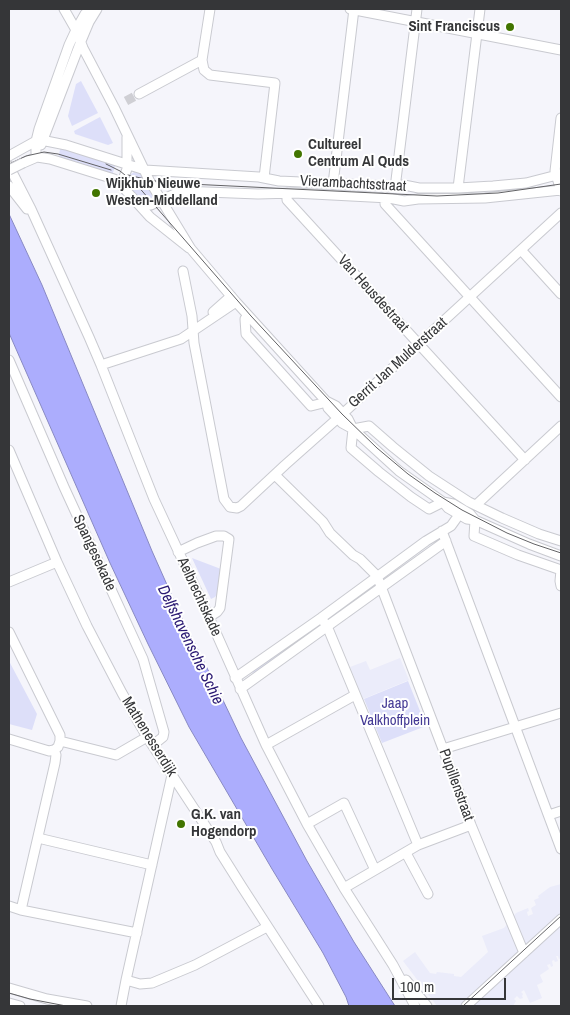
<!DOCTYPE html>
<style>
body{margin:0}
#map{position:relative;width:570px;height:1015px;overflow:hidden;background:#f5f5fb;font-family:"Archivo Narrow",sans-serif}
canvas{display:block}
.frame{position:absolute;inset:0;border:10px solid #353638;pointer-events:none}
.scale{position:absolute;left:392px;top:978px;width:114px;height:22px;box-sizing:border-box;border:2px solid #353638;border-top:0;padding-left:6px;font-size:15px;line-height:18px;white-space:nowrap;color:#353638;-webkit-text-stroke:4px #fff;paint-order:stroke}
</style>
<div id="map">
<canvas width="570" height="1015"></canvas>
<div class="frame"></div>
<div class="scale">100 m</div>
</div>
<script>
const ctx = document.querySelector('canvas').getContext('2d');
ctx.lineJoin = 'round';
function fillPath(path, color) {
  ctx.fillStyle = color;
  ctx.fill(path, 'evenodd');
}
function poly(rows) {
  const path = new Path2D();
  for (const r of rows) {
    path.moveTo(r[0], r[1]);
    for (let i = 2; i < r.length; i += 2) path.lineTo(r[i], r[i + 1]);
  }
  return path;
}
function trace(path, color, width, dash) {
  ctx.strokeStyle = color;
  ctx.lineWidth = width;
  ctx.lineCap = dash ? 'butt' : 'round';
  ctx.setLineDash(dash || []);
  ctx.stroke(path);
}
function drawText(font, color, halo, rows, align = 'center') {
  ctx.font = font + ' "Archivo Narrow",sans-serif';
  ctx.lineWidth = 4;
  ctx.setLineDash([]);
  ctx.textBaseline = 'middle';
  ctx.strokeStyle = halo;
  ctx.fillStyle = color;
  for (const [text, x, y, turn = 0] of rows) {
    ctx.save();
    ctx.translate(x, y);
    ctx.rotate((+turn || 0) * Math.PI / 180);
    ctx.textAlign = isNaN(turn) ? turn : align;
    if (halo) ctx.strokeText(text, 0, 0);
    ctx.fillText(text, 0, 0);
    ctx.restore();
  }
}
fillPath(poly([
 [400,658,409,680,363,699,350,667,366,661,370,670],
 [561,884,561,958,559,959,558,956,556,956,558,961,555,962,554,960,552,961,553,966,551,967,550,964,547,965,549,969,540,975,543,982,537,985,542,998,530,1003,524,990,521,992,523,994,522,996,523,998,520,999,517,996,514,999,516,1001,513,1006,512,1005,510,1006,437,1006,403,961,415,952,430,973,436,974,437,972,454,974,454,976,461,977,488,952,482,936,504,928,516,913,528,908,529,911,527,912,528,916,533,914,531,908,536,905,534,900,539,898,538,896,550,887]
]), '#ebecfa');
fillPath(poly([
 [81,81,98,113,72,126,68,116,76,84],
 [100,117,113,143,108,145,75,134,74,131],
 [61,146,116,163,112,176,58,158],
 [134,172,143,174,152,191,153,195,151,200,146,202,141,200,131,191,128,179,128,177],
 [192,558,221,569,218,593,215,597,211,599],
 [316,624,319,629,257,674,255,672,253,673,251,671],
 [9,661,37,714,32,730,9,724],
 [408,681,426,726,382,743,364,699]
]), '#dddff9');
const water = poly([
 [9,214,42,285,152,551,180,614,221,696,241,738,307,861,354,942,395,1006,349,1006,346,997,323,953,272,869,189,727,148,644,110,563,9,333,9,214]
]);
fillPath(water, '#acadfd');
trace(water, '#8889c2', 1);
trace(poly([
 [126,101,139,94]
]), '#cfcfd4', 9, [9, 4.5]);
const minor = poly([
 [64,9,76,30,83,48,114,107,149,180,191,249,236,302,326,401,336,406,348,419,353,429],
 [210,9,202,60,204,70,210,75,275,83,264,178],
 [350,9,561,50],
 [139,94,202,60],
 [561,118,555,171,561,191],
 [41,145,81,41,89,22,97,9],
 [9,156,36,141,46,141,66,145,145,170,259,177,279,181,390,186,404,185,419,188,458,188,493,186,526,183,561,174],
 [37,157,36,153,36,141,39,129,69,45,76,30,85,14,91,9],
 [23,163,37,157,50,159,114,179,121,185,150,217,189,248],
 [9,166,31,209,89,337,101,365,154,499,209,617,266,745,307,824,344,888,393,965,415,1006],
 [333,184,354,9],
 [121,185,127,169,127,137],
 [9,186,27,209],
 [397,186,396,180,417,9],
 [458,188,480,9],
 [287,193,287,200,525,460],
 [385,197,385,204,561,397],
 [140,205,151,205,181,191,258,194,294,193,389,198,404,201,418,199,485,198,561,190],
 [521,250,561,294],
 [183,271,192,316,194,343,224,499,230,507,237,508,241,506,285,465,338,418,561,213],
 [213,312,231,296],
 [248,316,245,319,246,334,311,406,323,403,326,401],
 [9,360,64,487,143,659,164,732,163,737,153,745],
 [101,365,181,339,236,302],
 [326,401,328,408,342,423,353,429,399,471,443,502,448,508,467,519,475,520,529,544,561,556],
 [9,450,57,562,87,626,122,693,147,737,216,842,220,852,242,887,319,1006],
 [275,475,323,522,330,533,353,555,360,559,377,576,443,749,471,825,524,953],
 [476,505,561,426],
 [442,531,561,849],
 [561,541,539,534,502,518,469,502,429,476,393,447,369,426,353,429,351,448,379,472,411,497,429,509,443,502,453,504,470,514,475,520,474,536,518,555,561,570],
 [178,552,197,543,216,536,224,536,229,539,220,608,217,612,209,617],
 [561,570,560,581,561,586],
 [9,582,57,562],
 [324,622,327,626,418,845],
 [9,632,60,735,60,741,58,747,54,750,49,751,9,739],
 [235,678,321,618,426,541,451,526,461,512],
 [240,689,446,541],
 [60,741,116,755,147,737],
 [266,745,355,695],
 [443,749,561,713],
 [549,815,561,811],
 [307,824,344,803,375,870],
 [38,838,152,865],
 [406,853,428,894],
 [344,888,418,845,471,825],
 [9,906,21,910,137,933],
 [21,910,55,763,56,755,54,750],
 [126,980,140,984,152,983,195,965,267,927],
 [406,980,427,1006],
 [9,988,47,999,87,1006],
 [9,1003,20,1006],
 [121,1006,126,980,172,775],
 [466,1006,561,919]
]);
trace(minor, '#c9cad0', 11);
trace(minor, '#fff', 9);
trace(poly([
 [9,164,26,156,44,152,58,154,111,170],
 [106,164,120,171,136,184,251,316,342,414,377,448,408,474,435,493,462,510,507,533,534,544,561,553],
 [128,175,149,180,169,183,437,196,498,193,561,184],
 [9,993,30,999,66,1006],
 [463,1006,561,916]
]), '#636366', 1);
const minorBridge = poly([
 [9,170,23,163]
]);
trace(minorBridge, '#c9cad0', 11, []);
trace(minorBridge, '#fff', 9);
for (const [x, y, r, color] of [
 [510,27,5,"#427500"],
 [298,154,5,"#427500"],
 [96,193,5,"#427500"],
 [181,824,5,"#427500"]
]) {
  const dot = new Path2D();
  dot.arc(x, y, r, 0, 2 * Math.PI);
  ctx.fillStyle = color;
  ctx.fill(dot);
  trace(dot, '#fff', 2);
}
drawText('bold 15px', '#353638', '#fff', [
 ["Sint Franciscus",500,27,"right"],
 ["Cultureel",308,145],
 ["Centrum Al Quds",308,162],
 ["Wijkhub Nieuwe",106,184],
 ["Westen-Middelland",106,201],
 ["G.K. van",191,815],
 ["Hogendorp",191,832]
], 'left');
drawText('15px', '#353638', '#fff', [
 ["Vierambachtsstraat",353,184,3],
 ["Van Heusdestraat",373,294,48],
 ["Gerrit Jan Mulderstraat",398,363,-42],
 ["Spangesekade",94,553,65],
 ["Aelbrechtskade",199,597,65],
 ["Mathenesserdijk",149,737,58],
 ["Pupillenstraat",456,785,70]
]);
drawText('15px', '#443a95', '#fff', [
 ["Jaap",395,704],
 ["Valkhoffplein",395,721]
]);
drawText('italic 16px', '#2b1a73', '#fff', [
 ["Delfshavensche Schie",190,645,64]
]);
</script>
